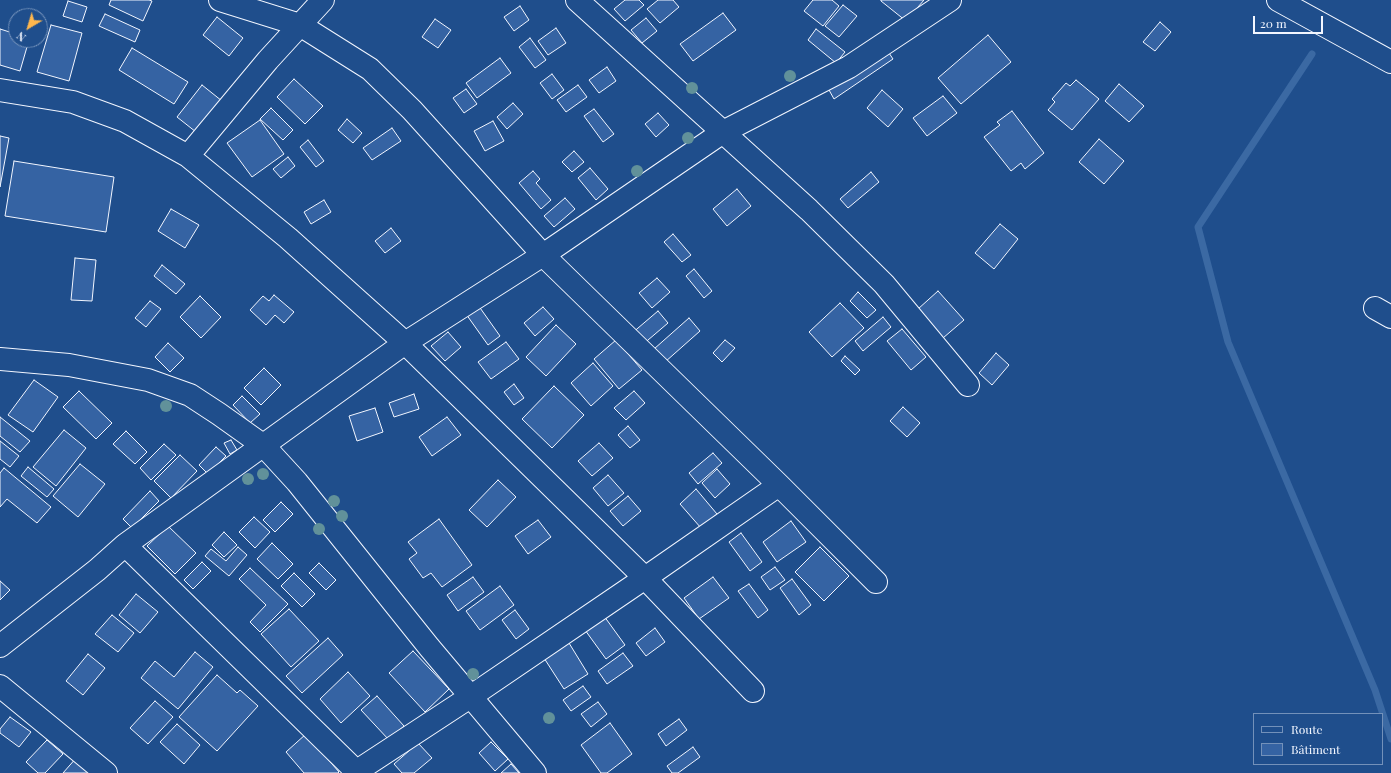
<!DOCTYPE html>
<meta charset="utf-8">
<style>
body{margin:0}
#map{position:relative;width:1391px;height:773px;overflow:hidden;background:#1f4e8c;font-family:"Playfair Display",serif}
canvas{display:block}
.legend{position:absolute;left:1253px;top:713px;width:130px;height:52px;box-sizing:border-box;background:#1f4e8c;border:1px solid #7391ba;margin:0;padding:5px 7px;list-style:none;font-size:12px;color:#f2f6ff}
.legend li{display:flex;align-items:center;gap:8px;height:20px}
.legend b{width:20px;border:1px solid #7391ba}
.north{position:absolute;left:8px;top:8px;width:40px;height:40px;box-sizing:border-box;background:#1f4e8c;border:1px solid #7391ba;border-radius:50%;rotate:218deg;font-size:11px;font-weight:700;line-height:16px;text-align:center;color:#f2f6ff}
.north::after{content:'';display:block;margin:auto;width:14px;height:18px;background:#ffb74d;clip-path:polygon(50% 0,100% 100%,50% 72%,0 100%)}
.scale{position:absolute;left:1253px;top:16px;width:70px;height:18px;box-sizing:border-box;border:2px solid #f2f6ff;border-top:0;padding-left:5px;font-size:12px;line-height:14px;white-space:nowrap;color:#f2f6ff;-webkit-text-stroke:3px #1f4e8c;paint-order:stroke}
</style>
<div id="map">
<canvas width="1391" height="773"></canvas>
<ul class="legend">
<li><b style="height:5px;background:#1f4e8c"></b>Route</li>
<li><b style="height:11px;background:#3563a3"></b>Bâtiment</li>
</ul>
<div class="north">N</div>
<div class="scale">20 m</div>
</div>
<script>
const ctx = document.querySelector('canvas').getContext('2d');
ctx.lineJoin = 'round';
function poly(rows) {
  const path = new Path2D();
  for (const r of rows) {
    path.moveTo(r[0], r[1]);
    for (let i = 2; i < r.length; i += 2) path.lineTo(r[i], r[i + 1]);
  }
  return path;
}
function trace(path, color, width, dash) {
  ctx.strokeStyle = color;
  ctx.lineWidth = width;
  ctx.lineCap = dash ? 'butt' : 'round';
  ctx.setLineDash(dash || []);
  ctx.stroke(path);
}
function fillPath(path, color) {
  ctx.fillStyle = color;
  ctx.fill(path, 'evenodd');
}
trace(poly([
 [1312,54,1198,227,1228,342,1375,690,1391,739]
]), '#3b69a3', 7);
const building = poly([
 [111,0,149,0,152,1,143,21,109,5,111,0],
 [625,0,639,0,644,5,625,21,614,9,625,0],
 [658,0,673,0,679,7,660,23,647,9,658,0],
 [813,0,832,0,839,6,823,26,804,11,813,0],
 [881,0,924,0,906,21,881,1,881,0],
 [68,1,87,7,82,22,63,16,68,1],
 [843,5,857,16,839,37,825,26,843,5],
 [520,6,529,20,514,31,504,17,520,6],
 [723,13,736,30,693,61,680,44,723,13],
 [105,14,140,30,135,42,99,26,105,14],
 [217,17,243,38,229,56,203,35,217,17],
 [646,18,657,31,642,43,631,30,646,18],
 [435,19,451,30,438,48,422,37,435,19],
 [1160,22,1171,32,1155,51,1143,42,1160,22],
 [51,25,82,33,69,81,37,72,51,25],
 [556,28,566,43,548,55,538,41,556,28],
 [0,29,16,34,16,40,29,40,20,71,0,65,0,29],
 [816,29,845,52,836,63,808,40,816,29],
 [988,35,1011,62,961,104,938,78,988,35],
 [530,38,546,60,535,68,519,47,530,38],
 [132,48,188,82,174,104,119,70,132,48],
 [887,50,893,59,834,99,829,90,887,50],
 [500,58,511,73,477,98,466,83,500,58],
 [607,67,616,81,599,93,589,80,607,67],
 [552,74,564,90,552,99,540,83,552,74],
 [294,79,323,106,305,124,277,97,294,79],
 [1076,80,1099,99,1072,130,1048,110,1055,102,1052,99,1066,83,1070,86,1076,80],
 [1119,84,1144,106,1129,122,1105,101,1119,84],
 [202,85,222,101,196,132,177,117,202,85],
 [578,85,587,97,566,112,557,100,578,85],
 [466,89,477,104,464,113,453,98,466,89],
 [882,90,903,109,888,127,867,108,882,90],
 [943,96,957,113,927,136,913,118,943,96],
 [513,103,523,114,507,129,497,117,513,103],
 [271,108,293,130,283,140,260,119,271,108],
 [594,109,614,134,603,142,584,116,594,109],
 [1012,111,1044,153,1025,169,1021,163,1011,171,984,137,1000,125,997,122,1012,111],
 [658,113,669,125,656,137,645,124,658,113],
 [347,119,362,133,353,143,338,130,347,119],
 [260,120,284,154,252,177,227,143,260,120],
 [493,121,504,141,485,151,474,131,493,121],
 [392,128,401,141,372,160,363,148,392,128],
 [0,136,9,138,0,187,0,136],
 [1099,139,1124,161,1104,184,1079,162,1099,139],
 [308,140,324,161,316,167,300,147,308,140],
 [574,151,584,162,572,172,562,162,574,151],
 [288,157,295,166,281,178,273,169,288,157],
 [14,161,114,177,106,232,5,216,14,161],
 [590,168,608,189,596,200,578,178,590,168],
 [533,171,540,179,536,183,551,200,541,209,519,183,533,171],
 [871,172,879,182,848,208,840,199,871,172],
 [737,189,751,206,727,226,713,209,737,189],
 [565,198,575,209,554,227,544,216,565,198],
 [324,200,331,212,311,224,304,212,324,200],
 [171,209,199,225,185,248,158,231,171,209],
 [1000,224,1018,239,994,269,975,253,1000,224],
 [391,228,401,241,385,253,375,241,391,228],
 [673,234,691,255,682,262,664,242,673,234],
 [75,258,96,260,92,301,71,300,75,258],
 [162,265,185,284,176,294,154,276,162,265],
 [694,269,712,291,704,298,686,276,694,269],
 [657,278,670,292,652,308,639,293,657,278],
 [938,291,964,320,943,338,918,309,938,291],
 [858,292,876,310,867,318,850,301,858,292],
 [274,295,294,312,284,323,275,315,266,325,250,310,263,296,269,301,274,295],
 [200,296,221,317,201,338,180,317,200,296],
 [150,301,161,309,146,327,135,318,150,301],
 [840,303,864,328,832,357,809,332,840,303],
 [478,305,500,336,488,345,466,314,478,305],
 [543,307,554,319,535,336,524,323,543,307],
 [658,311,668,323,641,346,631,334,658,311],
 [883,317,891,327,863,351,855,341,883,317],
 [689,318,700,331,665,362,654,349,689,318],
 [556,325,576,344,546,376,526,357,556,325],
 [902,329,926,357,911,370,887,341,902,329],
 [448,332,461,347,445,361,431,346,448,332],
 [616,340,642,370,619,389,594,359,616,340],
 [725,340,735,348,722,362,713,353,725,340],
 [506,342,519,359,491,379,478,362,506,342],
 [168,343,184,358,170,372,155,357,168,343],
 [996,353,1009,365,992,385,979,373,996,353],
 [845,356,860,370,855,375,841,361,845,356],
 [593,363,613,386,591,406,571,383,593,363],
 [264,368,281,385,261,405,244,388,264,368],
 [34,380,58,397,33,432,8,415,34,380],
 [514,384,524,398,514,405,504,392,514,384],
 [554,386,584,415,552,448,522,419,554,386],
 [79,391,112,423,96,439,63,407,79,391],
 [634,391,645,403,626,420,614,408,634,391],
 [414,394,419,409,394,417,389,403,414,394],
 [242,396,260,414,250,423,233,405,242,396],
 [903,407,920,423,907,437,890,421,903,407],
 [375,408,383,432,357,441,349,416,375,408],
 [0,417,30,441,20,452,0,436,0,417],
 [447,417,461,435,432,456,419,437,447,417],
 [628,426,640,440,630,448,618,435,628,426],
 [64,430,86,448,56,486,33,467,64,430],
 [126,431,147,452,135,464,113,444,126,431],
 [231,440,237,450,230,454,224,443,231,440],
 [0,441,19,456,10,467,0,459,0,441],
 [599,443,613,458,592,476,578,461,599,443],
 [164,444,176,455,151,480,140,468,164,444],
 [216,447,226,456,208,474,199,465,216,447],
 [713,453,722,463,698,484,689,473,713,453],
 [180,455,197,471,171,498,154,481,180,455],
 [80,464,105,484,78,517,53,496,80,464],
 [28,467,54,489,47,497,21,476,28,467],
 [4,468,51,507,37,523,7,499,0,507,0,473,4,468],
 [717,469,730,484,715,498,702,483,717,469],
 [608,475,624,493,608,506,593,488,608,475],
 [498,480,516,497,487,527,469,510,498,480],
 [696,489,717,514,701,528,680,504,696,489],
 [150,491,159,501,132,528,123,519,150,491],
 [628,496,641,511,623,526,610,511,628,496],
 [281,502,293,514,275,532,263,520,281,502],
 [254,517,270,532,255,548,239,532,254,517],
 [439,519,472,565,442,587,431,573,423,578,409,559,417,553,408,542,439,519],
 [538,520,551,537,528,554,515,536,538,520],
 [791,521,806,542,777,562,763,542,791,521],
 [168,526,196,553,175,574,147,546,168,526],
 [224,532,237,545,224,557,212,545,224,532],
 [741,533,762,562,750,571,729,542,741,533],
 [272,543,293,564,278,579,257,559,272,543],
 [238,547,247,555,229,576,205,556,211,549,226,561,238,547],
 [820,547,849,576,824,601,795,572,820,547],
 [202,562,211,571,193,589,184,580,202,562],
 [319,563,336,580,326,590,309,573,319,563],
 [775,567,785,580,770,590,761,577,775,567],
 [250,568,288,604,260,632,250,622,266,605,239,579,250,568],
 [294,573,315,594,302,607,281,586,294,573],
 [473,577,484,592,458,611,447,595,473,577],
 [713,577,729,598,699,619,684,598,713,577],
 [792,579,811,605,799,615,780,588,792,579],
 [0,581,10,590,0,600,0,581],
 [749,584,768,610,758,618,738,591,749,584],
 [500,586,514,605,480,630,466,611,500,586],
 [136,594,158,612,140,633,119,615,136,594],
 [289,609,319,641,291,667,261,634,289,609],
 [515,610,529,629,516,639,502,620,515,610],
 [112,615,134,633,118,652,95,634,112,615],
 [604,616,625,645,606,659,585,630,604,616],
 [655,628,665,642,646,656,636,643,655,628],
 [328,638,343,655,302,693,286,676,328,638],
 [569,643,588,674,564,689,544,658,569,643],
 [413,651,449,689,425,712,389,673,413,651],
 [195,652,213,667,178,709,141,678,155,661,174,677,195,652],
 [623,653,633,666,607,684,598,671,623,653],
 [88,654,105,668,83,695,66,681,88,654],
 [348,672,370,696,341,723,320,699,348,672],
 [217,675,237,693,240,690,258,706,217,751,179,717,217,675],
 [583,686,591,697,571,711,563,700,583,686],
 [377,696,404,726,389,740,361,710,377,696],
 [155,701,173,717,148,744,130,728,155,701],
 [598,702,607,714,591,727,581,714,598,702],
 [10,717,31,732,19,747,0,733,0,729,10,717],
 [679,719,687,730,666,746,658,734,679,719],
 [610,723,632,754,607,773,601,773,581,745,610,723],
 [177,724,200,745,184,764,160,742,177,724],
 [306,734,339,772,338,773,304,773,286,752,306,734],
 [47,740,63,754,45,773,38,773,26,762,47,740],
 [491,742,508,759,495,771,479,753,491,742],
 [418,743,432,758,414,773,402,773,394,764,418,743],
 [693,747,700,757,678,773,672,773,667,766,693,747],
 [77,757,90,773,63,773,77,757],
 [511,764,519,773,501,773,511,764]
]);
fillPath(building, '#3563a3');
trace(building, '#f2f6ff', 1);
const minor = poly([
 [220,0,300,25,370,69,412,110,543,255,779,485,876,582],
 [577,0,809,210,884,284,968,385],
 [1278,0,1391,62],
 [0,90,73,102,125,121,188,156,288,238,405,343,645,578,753,691],
 [188,156,268,60,323,0],
 [1375,308,1391,317],
 [0,359,69,365,148,380,190,395,219,414,264,446,297,482,429,647,535,773],
 [125,545,405,343,543,255,723,132,849,67,950,0],
 [0,646,97,570,125,545,358,773],
 [0,686,106,773],
 [354,773,470,697,645,578,779,485]
]);
trace(minor, '#f2f6ff', 24);
trace(minor, '#1f4e8c', 22);
ctx.fillStyle = '#61919a';
for (const [x, y] of [
 [790,76],
 [692,88],
 [688,138],
 [637,171],
 [166,406],
 [263,474],
 [248,479],
 [334,501],
 [342,516],
 [319,529],
 [473,674],
 [549,718]
]) {
  ctx.beginPath();
  ctx.arc(x, y, 6, 0, 2 * Math.PI);
  ctx.fill();
}
</script>
